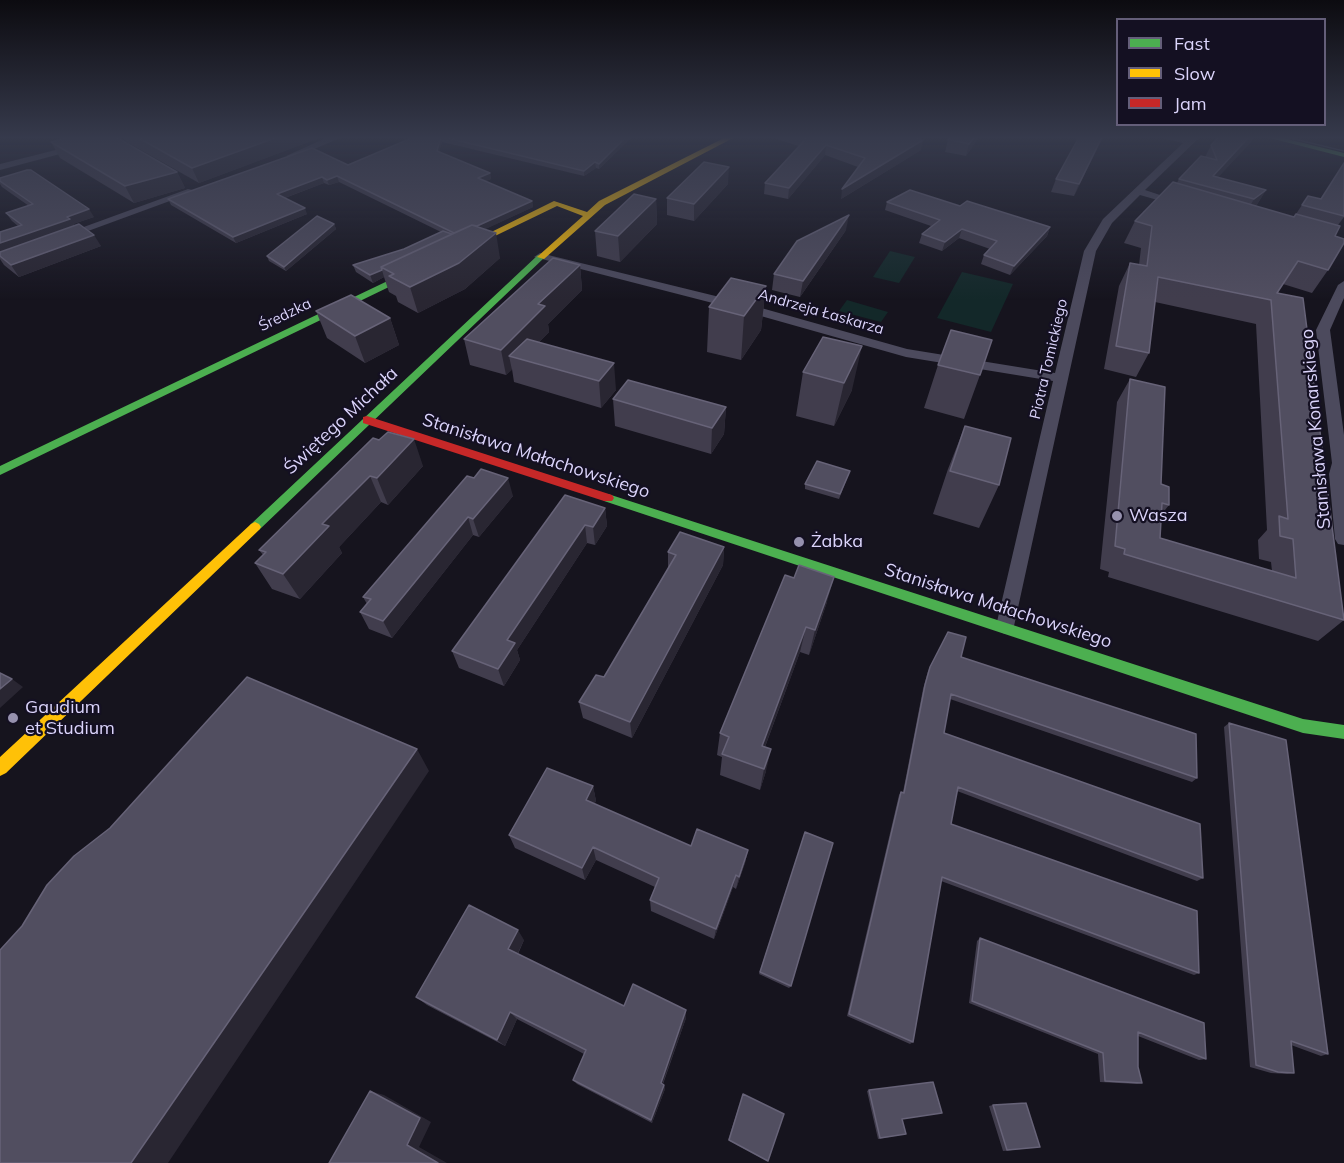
<!DOCTYPE html>
<meta charset="utf-8">
<style>
body{margin:0}
#map{position:relative;width:1344px;height:1163px;overflow:hidden;background:#16141e;font-family:Mulish,sans-serif}
canvas{display:block}
.legend{position:absolute;left:1116px;top:18px;width:210px;height:108px;box-sizing:border-box;background:#141022;border:2px solid #645e79;margin:0;padding:8px 10px;list-style:none;font-size:18px;color:#dbd4fb}
.legend li{display:flex;align-items:center;gap:12px;height:30px}
.legend b{width:30px;border:2px solid #645e79}
</style>
<div id="map">
<canvas width="1344" height="1163"></canvas>
<ul class="legend">
<li><b style="height:8px;background:#4caf50"></b>Fast</li>
<li><b style="height:8px;background:#ffc107"></b>Slow</li>
<li><b style="height:8px;background:#c62828"></b>Jam</li>
</ul>
</div>
<script>
const ctx = document.querySelector('canvas').getContext('2d');
ctx.lineJoin = 'round';
function fillPath(path, color) {
  ctx.fillStyle = color;
  ctx.fill(path, 'evenodd');
}
function poly(rows) {
  const path = new Path2D();
  for (const r of rows) {
    path.moveTo(r[0], r[1]);
    for (let i = 2; i < r.length; i += 2) path.lineTo(r[i], r[i + 1]);
  }
  return path;
}
function trace(path, color, width, dash) {
  ctx.strokeStyle = color;
  ctx.lineWidth = width;
  ctx.lineCap = dash ? 'butt' : 'round';
  ctx.setLineDash(dash || []);
  ctx.stroke(path);
}
function drawText(font, color, halo, rows, align = 'center') {
  ctx.font = font + ' Mulish,sans-serif';
  ctx.lineWidth = 4.5;
  ctx.setLineDash([]);
  ctx.textBaseline = 'middle';
  ctx.strokeStyle = halo;
  ctx.fillStyle = color;
  for (const [text, x, y, turn = 0] of rows) {
    ctx.save();
    ctx.translate(x, y);
    ctx.rotate((+turn || 0) * Math.PI / 180);
    ctx.textAlign = isNaN(turn) ? turn : align;
    if (halo) ctx.strokeText(text, 0, 0);
    ctx.fillText(text, 0, 0);
    ctx.restore();
  }
}
fillPath(poly([
 [890,251,915,257,899,283,873,277],
 [962,272,1013,284,991,332,937,318],
 [847,300,888,312,881,322,839,311]
]), '#132829');
fillPath(poly([
 [107,137,124,137,0,170,0,164,107,137],
 [328,137,342,137,294,158,286,156,328,137],
 [1158,137,1200,137,1145,190,1187,204,1182,207,1140,195,1112,223,1096,251,1014,626,1012,631,1005,634,998,631,996,626,1053,381,906,357,736,309,534,257,540,253,740,302,907,349,1055,373,1084,251,1103,219,1183,143,1158,137],
 [188,189,197,191,69,238,59,236,188,189],
 [1344,281,1344,298,1330,330,1344,435,1344,545,1338,544,1335,539,1329,474,1332,463,1316,330,1338,285,1344,281]
]), '#4c4a5d');
fillPath(poly([
 [1266,137,1279,137,1344,153,1344,157,1266,137],
 [538,255,545,257,259,530,251,530,249,527,251,524,538,255],
 [419,266,423,269,422,271,0,475,0,466,419,266],
 [608,494,1303,719,1344,725,1344,739,1303,733,604,501,602,498,608,494]
]), '#4caf50');
fillPath(poly([
 [726,137,735,137,605,205,544,259,537,257,583,216,557,206,468,249,461,247,554,201,587,212,599,201,726,137],
 [255,522,259,524,261,527,259,530,6,773,0,776,0,757,251,524,255,522]
]), '#ffc107');
fillPath(poly([
 [367,416,612,495,614,498,612,501,604,501,363,423,363,417,367,416]
]), '#c62828');
trace(poly([
 [1286,137,1344,151]
]), '#465565', 1.5);
fillPath(poly([
 [123,137,322,137,199,183,125,141],
 [414,137,632,137,599,169,596,168,584,176,442,142,439,152,490,173,491,179,485,181,532,201,533,207,485,229,500,258,465,289,418,313,398,302,396,296,389,292,384,277,373,283,356,272,353,265,404,249,441,232,339,182,329,185,324,183,285,198,307,214,236,243,171,205,168,199,348,165],
 [771,137,914,137,921,150,841,199,858,167,825,155,788,199,764,194,765,183,798,146],
 [979,137,966,156,945,152,948,139],
 [1103,137,1074,196,1051,192,1056,179],
 [51,142,177,172,185,188,134,203,60,158],
 [1251,142,1218,177,1266,190,1256,206,1294,217,1308,196,1321,199,1344,162,1344,217,1338,225,1328,270,1312,293,1283,284,1277,293,1344,620,1318,641,1108,577,1109,572,1100,569,1117,402,1130,379,1161,484,1169,505,1161,515,1160,538,1272,571,1271,562,1259,559,1258,540,1267,530,1256,324,1155,302,1149,353,1136,377,1104,369,1119,286,1130,263,1139,265,1141,248,1124,243,1135,221,1177,183,1179,179,1205,157,1211,145],
 [0,178,94,217,73,224,101,246,19,277,4,265,0,259,0,232,18,226,12,221,6,213,29,206,2,187,0,184],
 [728,184,694,221,667,215,667,198],
 [656,199,657,224,620,262,597,256,595,231],
 [887,202,960,206,1050,227,1047,236,1010,275,981,264,984,255,990,249,959,238,942,251,919,243,922,234,931,226,885,210],
 [334,224,336,229,286,271,269,261,267,256],
 [846,230,800,297,772,290,774,274],
 [580,265,582,290,548,324,549,332,539,342,616,390,601,408,514,382,512,369,506,375,470,365,464,339],
 [766,286,761,330,741,360,707,352,709,307],
 [316,311,390,318,399,345,365,363,327,338],
 [823,337,852,390,834,426,796,416,803,372],
 [938,365,980,375,964,419,924,408],
 [613,399,726,407,724,434,711,454,615,426],
 [965,426,999,485,979,528,933,514,948,469],
 [373,438,423,466,388,505,381,502,339,547,342,553,300,599,272,589,255,563,263,555,259,550],
 [850,471,839,499,805,489,805,484],
 [474,478,513,496,479,537,473,535,392,638,369,629,360,612,367,604,363,597],
 [565,495,605,508,607,526,595,545,587,543,517,650,520,660,504,686,459,668,452,651],
 [724,547,723,565,632,738,583,718,579,702,604,677,668,568,668,552],
 [785,575,827,602,809,655,800,652,765,747,766,771,760,790,720,775,722,757,717,755,720,733],
 [948,632,961,657,1197,778,1192,782,950,699,944,733,1203,878,1197,881,957,791,951,824,1199,973,1194,975,941,881,913,1042,910,1044,847,1016,899,795,901,792,903,792,923,689,928,671],
 [1229,723,1328,1054,1321,1056,1291,1045,1294,1073,1287,1074,1271,1073,1250,1067,1224,727],
 [593,786,596,801,594,804,691,846,748,850,745,863,736,889,733,887,714,939,651,911,650,900,655,887,596,860,585,880,515,848,509,835],
 [805,832,791,986,789,988,759,974],
 [980,938,1206,1059,1199,1060,1138,1036,1138,1067,1142,1083,1137,1084,1100,1082,1098,1054,969,1003,977,941],
 [524,940,518,954,624,1006,686,1018,663,1084,664,1085,665,1089,652,1123,577,1084,573,1080,584,1054,517,1019,505,1046,427,1005,416,997],
 [869,1090,902,1120,906,1134,878,1139,867,1091],
 [743,1094,768,1161,767,1161,728,1140],
 [993,1105,1040,1147,1003,1151,989,1106]
]), '#413d4d');
fillPath(poly([
 [278,137,322,137,199,183,192,168],
 [441,137,442,142,438,156,437,151],
 [626,137,632,137,599,169,599,164],
 [974,137,979,137,966,156,969,144],
 [1102,137,1103,137,1074,196,1079,184],
 [1249,137,1253,137,1251,142,1209,187,1213,176],
 [923,140,921,150,841,199,842,189],
 [826,145,825,155,788,199,789,188],
 [595,162,596,168,584,176,584,171],
 [729,167,728,184,694,221,694,204],
 [177,172,185,188,134,203,125,186],
 [490,173,491,179,479,184,478,178],
 [337,176,339,182,329,185,327,180],
 [322,177,324,183,279,200,277,194],
 [1266,190,1256,206,1245,215,1254,199],
 [656,199,657,224,620,262,618,236],
 [532,201,533,207,460,241,459,235],
 [305,208,307,214,236,243,233,237],
 [89,209,94,217,73,224,75,227,0,254,0,243,67,217],
 [849,215,846,230,800,297,803,281],
 [334,224,336,229,286,271,284,267],
 [1050,227,1047,236,1010,275,1014,266],
 [962,229,959,238,942,251,945,242],
 [496,233,500,258,465,289,418,313,410,287],
 [94,235,101,246,19,277,11,265],
 [580,265,582,290,548,324,549,332,522,359,509,356,512,370,506,375,501,350,538,304],
 [382,270,384,277,373,283,370,275],
 [766,286,761,330,741,360,744,316],
 [390,318,399,345,365,363,355,336],
 [862,346,852,390,834,426,844,383],
 [614,363,616,390,601,408,599,381],
 [726,407,724,434,711,454,712,428],
 [414,439,423,466,388,505,377,478],
 [370,476,381,502,339,547,342,553,300,599,283,574,322,524],
 [508,478,513,496,479,537,473,519],
 [605,508,607,526,595,545,593,527],
 [468,517,473,535,392,638,383,621],
 [585,525,587,543,517,650,520,660,504,686,498,669,507,640],
 [724,547,723,565,632,738,630,722],
 [834,577,827,602,809,655,815,630],
 [806,627,800,652,757,768,762,746],
 [12,679,23,687,0,708,0,689],
 [417,749,429,771,168,1163,131,1163],
 [771,749,766,771,760,790,764,769],
 [593,786,596,801,589,814,586,800],
 [593,847,596,860,585,880,582,868],
 [748,850,745,863,736,889,739,877],
 [736,875,733,887,714,939,716,929],
 [518,930,524,940,515,959,508,949],
 [686,1010,686,1018,661,1088,661,1083],
 [510,1012,517,1019,505,1046,497,1040],
 [664,1085,665,1089,652,1123,651,1120],
 [370,1091,384,1095,431,1122,419,1147,447,1163,438,1163,407,1145]
]), '#292632');
const building = poly([
 [69,137,116,137,177,172,125,186,51,142,69,137],
 [137,137,278,137,192,168,137,137],
 [414,137,441,137,437,151,490,173,478,178,532,201,477,226,472,225,454,233,337,176,327,180,322,177,277,194,305,208,233,237,168,199,312,148,348,165,414,137],
 [443,137,626,137,599,164,595,162,584,171,443,137],
 [802,137,914,137,923,140,842,189,865,158,826,145,789,188,765,183,806,139,802,137],
 [950,137,974,137,969,144,948,139,950,137],
 [1079,137,1102,137,1079,184,1056,179,1079,137],
 [1219,137,1249,137,1213,176,1266,190,1254,199,1179,179,1201,156,1217,160,1211,145,1219,137],
 [704,162,729,167,694,204,667,198,704,162],
 [1344,163,1344,216,1302,205,1308,196,1321,199,1344,163],
 [27,170,31,170,89,209,67,217,70,219,0,243,0,232,22,225,6,213,33,204,0,181,0,178,27,170],
 [1173,182,1294,217,1296,214,1340,226,1335,236,1344,239,1344,243,1328,270,1298,261,1277,293,1303,298,1344,620,1124,554,1125,549,1115,546,1130,379,1165,387,1161,484,1169,487,1169,505,1162,503,1160,538,1296,578,1293,539,1280,536,1279,516,1288,519,1271,300,1158,277,1149,353,1116,346,1130,263,1147,266,1152,226,1135,221,1173,182],
 [910,190,960,206,967,201,1050,227,1014,266,984,255,997,241,962,229,945,242,922,234,940,220,887,202,910,190],
 [634,194,656,199,618,236,595,231,634,194],
 [849,215,803,281,774,274,797,241,849,215],
 [317,216,334,224,284,267,267,256,317,216],
 [79,224,94,235,11,265,0,256,0,252,79,224],
 [472,225,496,233,459,263,410,287,389,276,394,274,381,267,472,225],
 [443,231,452,234,381,267,382,270,370,275,353,265,404,249,443,231],
 [553,258,580,265,538,304,545,306,501,350,464,339,553,258],
 [731,278,766,286,744,316,709,307,731,278],
 [351,295,390,318,355,336,316,311,351,295],
 [951,330,992,340,980,375,938,365,951,330],
 [823,337,862,346,844,383,803,372,823,337],
 [527,339,614,363,599,381,509,356,527,339],
 [628,380,726,407,712,428,613,399,628,380],
 [965,426,1011,438,999,485,950,471,965,426],
 [388,432,414,439,377,478,370,476,322,524,329,526,283,574,255,563,266,552,259,550,373,438,379,440,388,432],
 [817,461,850,471,840,494,805,484,817,461],
 [481,469,508,478,473,519,468,517,383,621,360,612,371,599,363,597,467,476,474,478,481,469],
 [565,495,605,508,593,527,585,525,507,640,515,643,498,669,452,651,565,495],
 [680,532,724,547,630,722,579,702,596,675,604,677,676,555,668,552,680,532],
 [799,565,834,577,815,630,806,627,762,746,771,749,764,769,722,754,729,737,720,733,785,575,794,578,799,565],
 [948,632,966,637,961,657,1196,734,1197,778,951,694,944,733,1200,824,1203,878,958,787,951,824,1197,911,1199,973,942,877,913,1042,849,1014,901,792,904,793,925,685,930,667,948,632],
 [0,673,12,679,0,689,0,673],
 [247,677,417,749,131,1163,0,1163,0,950,22,926,47,885,74,856,110,828,247,677],
 [1229,723,1286,740,1328,1054,1291,1041,1294,1073,1278,1072,1256,1065,1229,723],
 [547,768,593,786,586,800,691,846,697,829,748,850,739,877,736,875,716,929,650,900,659,878,593,847,582,868,509,835,547,768],
 [805,832,833,843,791,986,760,972,805,832],
 [469,905,518,930,508,949,624,1006,633,984,686,1010,661,1083,664,1085,651,1120,573,1080,586,1050,510,1012,497,1040,416,997,469,905],
 [980,938,1204,1023,1206,1059,1138,1032,1138,1067,1142,1083,1105,1081,1103,1053,972,1001,980,938],
 [933,1082,942,1113,902,1119,906,1134,880,1138,869,1090,933,1082],
 [370,1091,420,1118,407,1145,438,1163,329,1163,370,1091],
 [743,1094,784,1114,768,1161,729,1140,743,1094],
 [1026,1103,1040,1147,1007,1150,993,1105,1026,1103]
]);
fillPath(building, '#514e60');
trace(building, '#676378', 1.5);
const sky = ctx.createLinearGradient(0, 0, 0, 300);
sky.addColorStop(0, '#0c0b10');
sky.addColorStop(0.46, '#363a4c');
sky.addColorStop(1, '#363a4c00');
ctx.fillStyle = sky;
ctx.fillRect(0, 0, 1344, 300);
for (const [x, y, r, color] of [
 [1117,516,6,"#9691ae"],
 [799,542,6,"#9691ae"],
 [13,718,6,"#9691ae"]
]) {
  const dot = new Path2D();
  dot.arc(x, y, r, 0, 2 * Math.PI);
  ctx.fillStyle = color;
  ctx.fill(dot);
  trace(dot, '#141022', 2);
}
drawText('15px', '#dbd4fb', '#141022', [
 ["Andrzeja Łaskarza",821,312,16],
 ["Średzka",285,315,-26],
 ["Piotra Tomickiego",1049,359,-77]
]);
drawText('18px', '#dbd4fb', '#141022', [
 ["Świętego Michała",341,421,-43],
 ["Stanisława Konarskiego",1316,429,-95],
 ["Stanisława Małachowskiego",536,456,18],
 ["Stanisława Małachowskiego",998,606,18]
]);
drawText('18px', '#dbd4fb', '#141022', [
 ["Wasza",1129,516],
 ["Żabka",811,542],
 ["Gaudium",25,708],
 ["et Studium",25,729]
], 'left');
</script>
